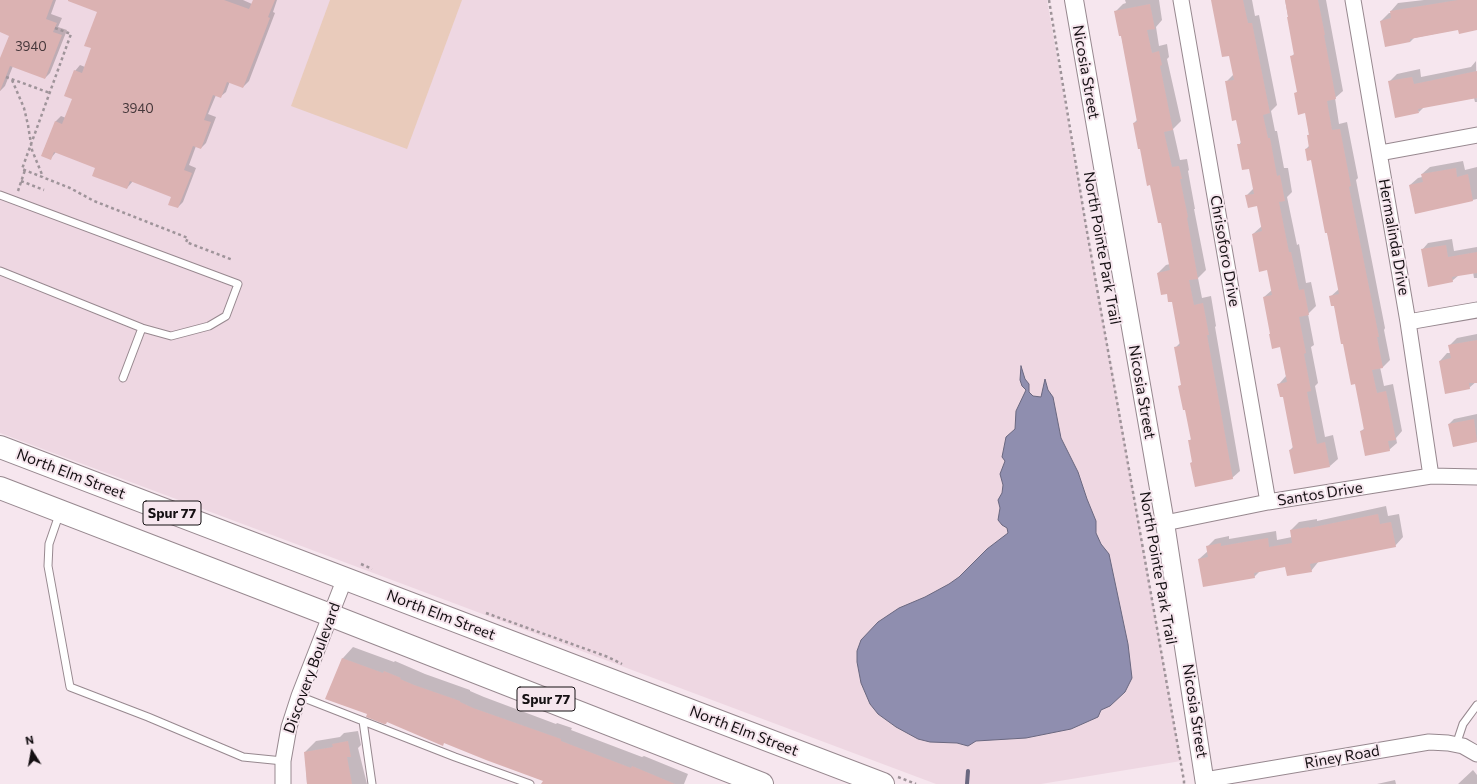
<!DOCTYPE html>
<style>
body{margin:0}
#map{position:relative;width:1477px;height:784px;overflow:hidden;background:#f6e6ee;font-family:Commissioner,sans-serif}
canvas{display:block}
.north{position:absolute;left:12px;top:732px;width:40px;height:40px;-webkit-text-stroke:3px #f6e6ee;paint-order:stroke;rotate:349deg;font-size:11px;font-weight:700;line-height:16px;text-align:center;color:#151013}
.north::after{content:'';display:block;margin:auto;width:14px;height:18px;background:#151013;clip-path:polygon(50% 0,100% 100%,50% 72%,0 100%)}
</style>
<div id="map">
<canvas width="1477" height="784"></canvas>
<div class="north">N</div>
</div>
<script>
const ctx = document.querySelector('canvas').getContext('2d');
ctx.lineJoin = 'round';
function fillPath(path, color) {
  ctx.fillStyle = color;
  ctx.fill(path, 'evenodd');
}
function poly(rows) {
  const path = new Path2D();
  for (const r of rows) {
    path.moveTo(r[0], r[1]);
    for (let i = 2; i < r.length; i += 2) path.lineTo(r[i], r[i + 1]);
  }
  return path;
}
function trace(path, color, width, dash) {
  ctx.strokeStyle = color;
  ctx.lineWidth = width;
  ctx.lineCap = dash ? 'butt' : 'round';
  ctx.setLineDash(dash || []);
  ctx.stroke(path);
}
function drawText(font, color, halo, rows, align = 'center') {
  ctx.font = font + ' Commissioner,sans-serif';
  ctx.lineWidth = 4;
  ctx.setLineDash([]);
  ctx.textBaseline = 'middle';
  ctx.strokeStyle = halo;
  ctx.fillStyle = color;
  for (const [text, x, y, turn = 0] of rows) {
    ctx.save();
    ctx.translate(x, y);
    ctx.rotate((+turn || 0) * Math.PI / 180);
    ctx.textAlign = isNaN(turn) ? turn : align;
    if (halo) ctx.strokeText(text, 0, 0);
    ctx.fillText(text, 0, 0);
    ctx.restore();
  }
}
fillPath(poly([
 [0,0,1047,0,1181,761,1041,784,936,784,0,433]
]), '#eed7e2');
fillPath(poly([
 [330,0,462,0,407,149,291,106]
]), '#e9cbbb');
const water = poly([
 [1021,366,1025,379,1029,384,1029,392,1033,396,1041,397,1045,379,1048,390,1053,397,1061,438,1078,472,1087,499,1096,521,1096,533,1101,544,1109,554,1128,644,1132,678,1125,692,1110,706,1101,710,1098,717,1071,729,1026,738,976,741,968,746,957,743,930,742,918,739,896,727,878,714,870,704,861,683,857,662,857,651,861,640,878,622,899,608,925,597,949,584,959,577,987,549,1008,533,1007,528,1002,525,998,520,1000,508,998,500,1002,493,1003,485,1000,474,1005,461,1002,457,1006,437,1015,429,1016,411,1026,390,1022,386,1020,380,1021,366]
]);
fillPath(water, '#8f8eaf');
trace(water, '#6a6880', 1);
fillPath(poly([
 [0,0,56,0,51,14,62,18,58,27,67,30,50,73,45,78,13,66,5,86,0,91,0,61,10,35,0,31],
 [68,0,243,0,252,4,254,0,277,0,273,12,275,13,249,81,243,87,230,81,226,92,220,97,216,95,208,114,216,117,206,143,201,148,196,146,189,165,196,168,183,202,178,207,173,196,133,181,127,188,97,167,56,152,51,158,42,155,56,121,61,116,66,118,73,98,75,71,80,65,85,67,92,48,98,11],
 [1125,0,1159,0,1162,20,1156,27,1159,46,1167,44,1169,57,1167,59,1181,121,1173,129,1180,160,1187,159,1189,170,1188,171,1195,209,1194,209,1206,270,1198,278,1202,298,1211,296,1216,326,1215,327,1240,471,1232,478,1193,462,1189,441,1192,438,1180,386,1182,384,1175,348,1181,342,1173,300,1158,273,1166,265,1170,264,1161,221,1134,123,1138,119,1121,34,1115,12,1123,4,1126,3],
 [1212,0,1252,0,1255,16,1259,15,1277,105,1271,111,1275,131,1277,131,1284,168,1288,168,1292,192,1287,197,1297,245,1299,244,1306,283,1311,282,1316,306,1308,314,1314,345,1311,347,1318,383,1315,386,1325,437,1333,435,1338,459,1330,466,1290,450,1294,446,1284,395,1279,384,1286,376,1281,346,1271,333,1264,297,1272,290,1268,269,1253,234,1262,226,1258,205,1246,196,1254,188,1250,168,1239,145,1241,142,1237,119,1226,82,1234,74,1230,55],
 [1285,0,1326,0,1343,91,1335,98,1339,124,1347,122,1358,178,1356,180,1385,328,1384,330,1390,360,1383,367,1380,367,1384,386,1393,384,1402,431,1396,438,1397,443,1389,450,1361,431,1365,428,1356,383,1334,305,1330,297,1339,289,1312,159,1306,149,1310,145,1308,136,1309,134,1306,112,1296,93,1298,91,1291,57,1295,53],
 [1424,0,1477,0,1477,29,1459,29,1414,38,1410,42,1381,21,1389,13,1391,13,1391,11,1398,3],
 [1476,61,1477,102,1475,102,1474,98,1424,107,1419,112,1389,82,1397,74,1420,69,1421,77,1471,67],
 [1463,161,1465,170,1477,167,1477,199,1415,213,1410,185,1418,178,1422,177,1422,174,1430,167],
 [1452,239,1454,251,1477,247,1477,278,1474,278,1473,272,1459,275,1452,281,1422,250,1428,243],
 [1477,334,1477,381,1469,388,1440,361,1447,353,1451,353,1449,346,1457,338],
 [1477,414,1477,441,1453,446,1449,424,1454,419],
 [1386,506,1388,516,1399,514,1403,537,1395,546,1319,561,1311,571,1286,566,1260,571,1254,577,1199,559,1208,551,1207,547,1215,539,1229,536,1229,539,1276,531,1277,540,1292,537,1291,530,1299,522,1317,519,1317,521],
 [353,647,394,662,395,661,425,674,470,690,470,691,484,697,556,724,557,723,572,728,571,730,642,757,644,756,688,774,684,784,543,784,544,780,326,698,343,658],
 [358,731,361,745,358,748,367,784,307,784,305,752,316,741,340,737,344,733],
 [1473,770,1477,775,1477,784,1458,784],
 [1395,780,1396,784,1377,784]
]), '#0003');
trace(poly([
 [967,784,968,771]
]), '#6a6880', 4);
fillPath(poly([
 [0,0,53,0,46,19,57,23,53,32,62,35,45,79,10,66,0,91,0,58,9,36,0,32],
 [68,0,224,0,249,9,253,0,275,0,268,17,270,18,243,88,227,82,221,98,213,95,204,120,211,122,201,149,193,146,184,170,192,173,178,208,168,205,171,197,130,181,127,189,92,176,95,168,54,152,51,160,41,156,55,121,62,124,72,99,64,96,74,70,82,73,91,48,84,46,97,12,68,1],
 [1211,0,1243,0,1248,23,1252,23,1270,113,1263,115,1268,138,1270,138,1277,176,1280,175,1285,201,1279,202,1289,252,1291,252,1299,290,1304,289,1309,315,1299,317,1306,353,1304,354,1311,391,1307,392,1317,444,1325,442,1330,467,1294,474,1289,450,1293,449,1283,397,1280,397,1277,384,1287,382,1280,347,1272,349,1269,334,1270,334,1263,297,1272,295,1267,270,1259,272,1252,234,1262,231,1257,206,1248,208,1245,195,1254,194,1249,169,1242,170,1237,144,1241,144,1236,120,1232,121,1225,81,1234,80,1229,56,1222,57],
 [1285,0,1318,0,1325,35,1324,35,1336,99,1327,101,1332,130,1340,129,1351,186,1349,187,1379,337,1377,337,1383,368,1372,370,1377,393,1386,391,1396,440,1388,441,1390,451,1365,456,1360,431,1364,430,1355,384,1351,385,1343,344,1341,344,1334,306,1331,306,1329,296,1339,294,1327,233,1325,233,1311,160,1307,161,1305,149,1309,148,1307,135,1309,135,1305,113,1298,115,1294,93,1297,92,1290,56,1294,55,1287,17,1288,17],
 [1458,0,1477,0,1477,30,1459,34,1458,30,1410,39,1410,42,1385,47,1380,21,1391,18,1390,11],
 [1150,4,1155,29,1147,30,1152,53,1159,51,1162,65,1160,66,1173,130,1164,132,1172,167,1179,166,1182,179,1180,179,1188,217,1187,218,1198,279,1189,280,1194,305,1203,303,1209,335,1207,335,1233,479,1195,487,1190,463,1192,462,1188,440,1191,440,1185,410,1183,410,1178,386,1181,385,1174,347,1180,346,1172,302,1168,302,1167,294,1161,295,1157,273,1170,270,1161,223,1158,223,1150,185,1147,186,1140,149,1138,149,1133,123,1137,122,1121,36,1119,36,1114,11],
 [1477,71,1477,98,1418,109,1419,113,1395,118,1388,81,1412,77,1414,84],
 [1456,168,1457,177,1468,174,1473,201,1415,214,1409,185,1423,182,1421,174],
 [1446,245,1448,257,1477,252,1477,273,1452,277,1453,282,1428,287,1421,249],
 [1477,340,1477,383,1469,383,1470,389,1445,394,1439,361,1451,358,1448,345],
 [1474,419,1477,442,1453,447,1448,424],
 [1378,514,1380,524,1391,522,1396,547,1310,564,1312,572,1287,576,1285,567,1254,573,1255,578,1203,587,1198,559,1208,557,1206,546,1221,543,1221,546,1268,538,1269,547,1292,543,1290,530,1309,527,1309,528],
 [342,658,383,673,384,671,401,678,400,679,414,685,460,701,460,702,473,708,561,739,561,741,631,768,632,766,675,784,541,784,543,781,486,760,444,743,443,746,387,722,386,724,384,724,366,717,367,714,325,699],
 [348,741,351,757,347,757,352,784,307,784,304,752,333,747,332,744]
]), '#dbb2b2');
const service = poly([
 [0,195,238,284,226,316,209,326,171,336,142,328,0,271],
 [123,378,142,328],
 [60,512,49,544,48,566,70,687,148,717,243,757,283,761],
 [299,696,455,757,530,784],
 [363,721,372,784],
 [1456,745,1463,724,1477,705]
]);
const minor = poly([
 [1181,0,1268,502],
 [1353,0,1408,322,1431,476],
 [1380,153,1477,135],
 [1408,322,1477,310],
 [1165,523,1268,502,1431,476,1477,477],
 [1205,780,1429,742,1448,743,1463,746,1477,754],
 [283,784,283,761,289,727,299,696,345,578]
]);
const tertiary = poly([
 [1074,0,1165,523,1205,784]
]);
const primary = poly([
 [0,447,883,784],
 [0,488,330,615,762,784]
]);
trace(service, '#97888f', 9);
trace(minor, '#97888f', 17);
trace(tertiary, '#97888f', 20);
trace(primary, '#97888f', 24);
trace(poly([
 [1049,0,1086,226,1184,781,1184,784],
 [55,28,71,34,22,169,70,188,94,201,188,238,186,242,233,260],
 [6,77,50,93],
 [12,80,24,108,28,125,32,150,43,177],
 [21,181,44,190],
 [18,191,25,170],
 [361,564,372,569],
 [486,613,608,657,622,664],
 [898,777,916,784]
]), '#9f949a', 2.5, [3, 3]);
trace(service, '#fff', 7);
trace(minor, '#fff', 15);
trace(tertiary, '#fff', 18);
trace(primary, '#fff', 22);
drawText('13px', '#46383b', null, [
 ["3940",31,47],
 ["3940",138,109]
]);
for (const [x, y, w] of [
 [172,513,58],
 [546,699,58]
]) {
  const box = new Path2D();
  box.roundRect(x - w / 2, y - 12, w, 24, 3);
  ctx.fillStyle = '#f6e6ee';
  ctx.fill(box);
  trace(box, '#151013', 1);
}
drawText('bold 14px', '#151013', null, [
 ["Spur 77",172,513],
 ["Spur 77",546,699]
]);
drawText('15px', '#151013', '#f6e6ee', [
 ["Nicosia Street",1086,72,80],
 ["Hermalinda Drive",1394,237,80],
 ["North Pointe Park Trail",1102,248,80],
 ["Chrisoforo Drive",1225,251,80],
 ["Nicosia Street",1142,392,80],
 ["North Elm Street",71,474,21],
 ["Santos Drive",1320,494,-9],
 ["North Pointe Park Trail",1158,568,80],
 ["North Elm Street",441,615,21],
 ["Discovery Boulevard",312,668,-70],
 ["Nicosia Street",1195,711,81],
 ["North Elm Street",744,731,21],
 ["Riney Road",1342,757,-10]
]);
</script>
